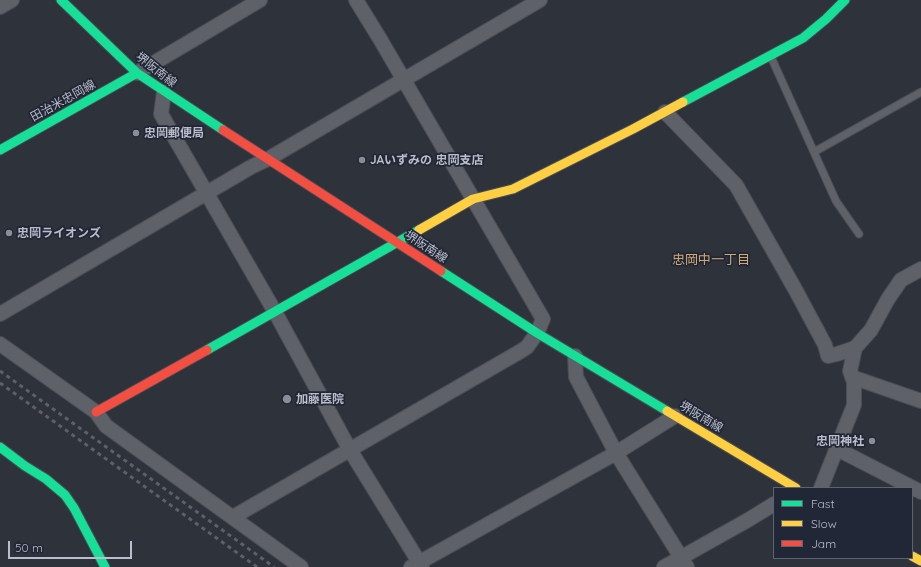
<!DOCTYPE html>
<meta charset="utf-8">
<style>
body{margin:0}
#map{position:relative;width:921px;height:567px;overflow:hidden;background:#2e323b;font-family:Quicksand,sans-serif}
canvas{display:block}
.legend{position:absolute;left:773px;top:487px;width:140px;height:72px;box-sizing:border-box;background:#212736;border:1px solid #5e6372;margin:0;padding:5px 7px;list-style:none;font-size:12px;color:#babdcb}
.legend li{display:flex;align-items:center;gap:8px;height:20px}
.legend b{width:20px;border:1px solid #5e6372}
.scale{position:absolute;left:8px;top:541px;width:124px;height:18px;box-sizing:border-box;border:2px solid #babdcb;border-top:0;padding-left:5px;font-size:12px;line-height:14px;white-space:nowrap;color:#babdcb;-webkit-text-stroke:3px #212736;paint-order:stroke}
</style>
<div id="map">
<canvas width="921" height="567"></canvas>
<ul class="legend">
<li><b style="height:5px;background:#16e098"></b>Fast</li>
<li><b style="height:5px;background:#ffcf43"></b>Slow</li>
<li><b style="height:5px;background:#f24e42"></b>Jam</li>
</ul>
<div class="scale">50 m</div>
</div>
<script>
const ctx = document.querySelector('canvas').getContext('2d');
ctx.lineJoin = 'round';
function poly(rows) {
  const path = new Path2D();
  for (const r of rows) {
    path.moveTo(r[0], r[1]);
    for (let i = 2; i < r.length; i += 2) path.lineTo(r[i], r[i + 1]);
  }
  return path;
}
function trace(path, color, width, dash) {
  ctx.strokeStyle = color;
  ctx.lineWidth = width;
  ctx.lineCap = dash ? 'butt' : 'round';
  ctx.setLineDash(dash || []);
  ctx.stroke(path);
}
function drawText(font, color, halo, rows, align = 'center') {
  ctx.font = font + ' Quicksand,"Noto Sans JP",sans-serif';
  ctx.lineWidth = 3.5;
  ctx.setLineDash([]);
  ctx.textBaseline = 'middle';
  ctx.strokeStyle = halo;
  ctx.fillStyle = color;
  for (const [text, x, y, turn = 0] of rows) {
    ctx.save();
    ctx.translate(x, y);
    ctx.rotate((+turn || 0) * Math.PI / 180);
    ctx.textAlign = isNaN(turn) ? turn : align;
    if (halo) ctx.strokeText(text, 0, 0);
    ctx.fillText(text, 0, 0);
    ctx.restore();
  }
}
const lane = poly([
 [771,57,836,201,859,234],
 [814,152,921,92]
]);
const street = poly([
 [0,7,12,0],
 [137,73,260,0],
 [164,92,161,114,275,312,350,450,422,567],
 [665,112,736,185,795,289,825,345,828,356,837,354,855,348],
 [0,314,251,167,268,159,540,0],
 [0,344,96,412,106,426,301,567],
 [575,356,576,377,616,453,687,567],
 [852,377,921,401],
 [837,449,921,492],
 [821,488,854,405,854,382,850,371,855,348,871,330,888,299,901,280,921,269],
 [233,517,521,351,527,347,537,333,543,319,380,39,356,0],
 [411,567,616,453,675,416],
 [664,567,748,520,774,504]
]);
const fast = poly([
 [61,0,137,73,223,130],
 [683,102,803,38,826,19,845,0],
 [0,150,137,73],
 [441,271,537,333,667,411],
 [207,350,419,230],
 [0,447,25,466,46,479,65,495,74,508,105,567]
]);
const slow = poly([
 [419,230,473,199,513,189,633,129,683,102],
 [667,411,796,488],
 [912,556,921,561]
]);
const jam = poly([
 [223,130,441,271],
 [96,412,207,350]
]);
trace(lane, '#4a4d54', 9);
trace(street, '#4a4d54', 16);
trace(fast, '#4a4d54', 11);
trace(slow, '#4a4d54', 11);
trace(jam, '#4a4d54', 11);
trace(lane, '#5f6169', 7);
trace(street, '#5f6169', 14);
trace(fast, '#16e098', 9);
trace(slow, '#ffcf43', 9);
trace(jam, '#f24e42', 9);
trace(poly([
 [0,371,274,567],
 [0,383,257,567]
]), '#5d6067', 3, [4, 4]);
for (const [x, y, r, color] of [
 [136,133,4,"#898c99"],
 [362,160,4,"#898c99"],
 [9,233,4,"#898c99"],
 [287,399,5,"#898c99"],
 [872,441,4,"#898c99"]
]) {
  const dot = new Path2D();
  dot.arc(x, y, r, 0, 2 * Math.PI);
  ctx.fillStyle = color;
  ctx.fill(dot);
  trace(dot, '#212736', 1.5);
}
drawText('12px', '#babdcb', '#212736', [
 ["堺阪南線",156,70,38],
 ["田治米忠岡線",63,101,-29],
 ["堺阪南線",426,247,33],
 ["堺阪南線",701,417,31]
]);
drawText('bold 12px', '#babdcb', '#212736', [
 ["忠岡郵便局",144,133],
 ["JAいずみの 忠岡支店",370,160],
 ["忠岡ライオンズ",17,233],
 ["加藤医院",296,399],
 ["忠岡神社",864,441,"right"]
], 'left');
drawText('13px', '#d0a970', '#212736', [
 ["忠岡中一丁目",711,260]
]);
</script>
